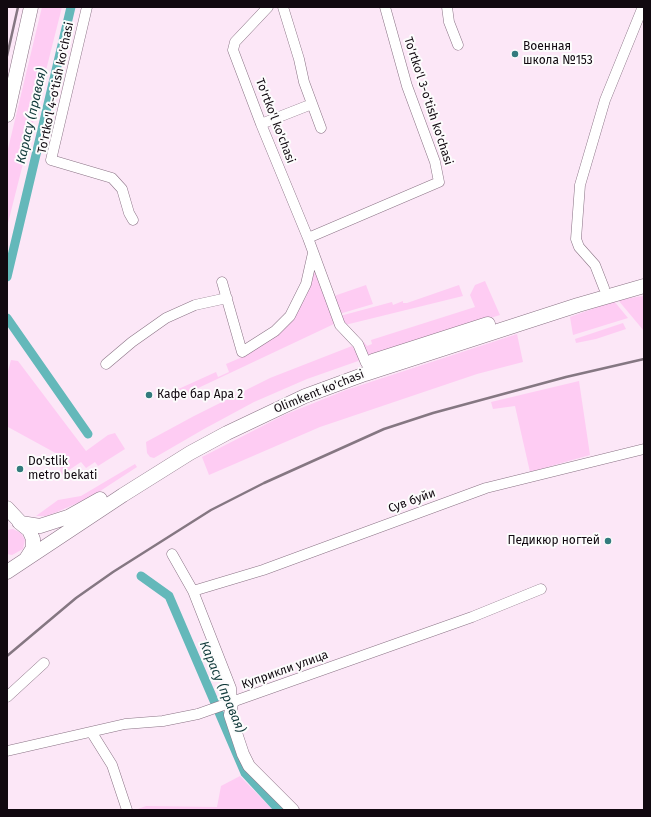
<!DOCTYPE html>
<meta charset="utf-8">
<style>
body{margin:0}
#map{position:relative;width:651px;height:817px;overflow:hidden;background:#fce7f7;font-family:"Fira Sans",sans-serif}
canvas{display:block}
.frame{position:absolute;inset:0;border:8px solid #110910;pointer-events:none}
</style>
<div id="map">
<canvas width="651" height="817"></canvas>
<div class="frame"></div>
</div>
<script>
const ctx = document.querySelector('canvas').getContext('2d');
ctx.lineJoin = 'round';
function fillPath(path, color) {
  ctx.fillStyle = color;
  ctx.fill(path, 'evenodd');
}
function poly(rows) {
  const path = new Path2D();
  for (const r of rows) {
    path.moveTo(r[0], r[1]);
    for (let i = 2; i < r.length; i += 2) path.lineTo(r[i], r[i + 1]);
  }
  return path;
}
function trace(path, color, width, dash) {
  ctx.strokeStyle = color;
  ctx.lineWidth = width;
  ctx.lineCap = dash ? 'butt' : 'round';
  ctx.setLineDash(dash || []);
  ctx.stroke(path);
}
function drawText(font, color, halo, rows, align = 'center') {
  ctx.font = font + ' "Fira Sans",sans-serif';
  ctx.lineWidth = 4;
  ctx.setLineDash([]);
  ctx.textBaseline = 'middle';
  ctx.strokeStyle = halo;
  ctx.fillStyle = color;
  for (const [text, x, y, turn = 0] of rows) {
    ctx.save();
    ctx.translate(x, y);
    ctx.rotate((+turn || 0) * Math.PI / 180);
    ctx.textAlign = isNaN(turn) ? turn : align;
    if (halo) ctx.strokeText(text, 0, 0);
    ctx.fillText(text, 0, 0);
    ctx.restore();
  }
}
fillPath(poly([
 [42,7,62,7,41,90,37,96,33,124,7,227,7,153],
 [315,268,334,324,177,398,163,400,163,396,216,372,218,377,229,372,226,364,240,358,265,342,294,316,306,297],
 [485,281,500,315,367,357,363,344,364,342,367,346,372,344,371,340,475,307,470,295,475,285],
 [366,285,373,304,339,314,334,296],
 [459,285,463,296,345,325,340,316,392,302,393,305,403,301,403,303,407,303],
 [643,296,644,301,644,331,618,300],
 [614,301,628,318,573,335,570,317],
 [623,323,626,329,596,339,576,343,575,339],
 [517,334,523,362,477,374,320,427,209,475,202,457,284,415,346,390],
 [352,346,361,360,307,379,254,402,204,429,154,458,150,457,147,453,146,442,194,416,270,378],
 [11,360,18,361,86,451,108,435,115,433,125,449,98,466,95,462,86,468,81,462,60,476,61,456,8,427,8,371],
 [579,381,590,455,530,472,515,406,493,409,491,402],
 [135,464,137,467,91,497,57,512,46,516,36,516,58,500,81,496],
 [13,529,21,533,25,540,23,549,12,555,7,554,7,530],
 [240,776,273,810,135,810,146,806,217,807,221,786]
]), '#feccf3');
trace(poly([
 [7,277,71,7],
 [7,318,88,434],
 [141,576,169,596,245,773,279,810]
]), '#64b8ba', 9);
const minor = poly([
 [87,7,51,160,112,178,122,189,129,213,133,220],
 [268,7,235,42,233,50,261,124,308,238,340,325,358,344,366,363],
 [283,7,299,59,304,82,321,128],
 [447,7,449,22,458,45],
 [261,124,312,104],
 [308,238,439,182,435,162,407,86,385,7],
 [222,282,242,352,275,331,290,316,306,284,313,253],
 [604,288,595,265,579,247,576,239,580,185,605,100,642,9,644,8],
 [106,364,132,342,166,318,195,305,227,298],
 [172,554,193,591,231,688,232,703],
 [193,591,263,570,486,488,644,449],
 [7,697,44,663],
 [92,733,112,765,127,810],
 [7,751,125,724,163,721,198,714,472,617,541,589]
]);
const tertiary = poly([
 [232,703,230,715,243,754,249,766,293,810]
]);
const secondary = poly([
 [7,115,31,7],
 [373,361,488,324],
 [7,508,21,523,40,526,68,517,100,499],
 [19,522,29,530,33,539,33,548,26,559],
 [7,572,123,495,190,453,227,433,305,396,365,374,578,305,644,286]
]);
trace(minor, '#8a7385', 11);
trace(tertiary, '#8a7385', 13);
trace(secondary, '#8a7385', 15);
trace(minor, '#fff', 10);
trace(tertiary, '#fff', 12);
trace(secondary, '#fff', 14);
trace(poly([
 [7,56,18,7],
 [7,656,76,598,113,572,211,510,264,483,384,429,433,413,566,377,644,359]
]), '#857782', 2.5);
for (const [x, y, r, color] of [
 [515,54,4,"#327b7d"],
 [149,395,4,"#327b7d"],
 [20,469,4,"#327b7d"],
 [608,541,4,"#327b7d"]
]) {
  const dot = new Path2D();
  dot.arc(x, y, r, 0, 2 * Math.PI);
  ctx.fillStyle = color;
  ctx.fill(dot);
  trace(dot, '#fcfcfc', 1.5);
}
drawText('12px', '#110910', '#fcfcfc', [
 ["Военная",523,47],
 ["школа №153",523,61],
 ["Кафе бар Ара 2",157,395],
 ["Do'stlik",28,462],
 ["metro bekati",28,476],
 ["Педикюр ногтей",600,541,"right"]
], 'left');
drawText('12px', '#110910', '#fcfcfc', [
 ["To'rtko'l 4-o'tish ko'chasi",56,88,-78],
 ["To'rtko'l 3-o'tish ko'chasi",428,101,72],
 ["To'rtko'l ko'chasi",275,121,69],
 ["Olimkent ko'chasi",319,392,-22],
 ["Сув буйи",412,501,-20],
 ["Куприкли улица",285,670,-20]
]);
drawText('italic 13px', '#0f3839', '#fcfcfc', [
 ["Карасу (правая)",32,116,-77],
 ["Карасу (правая)",222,687,67]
]);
</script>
